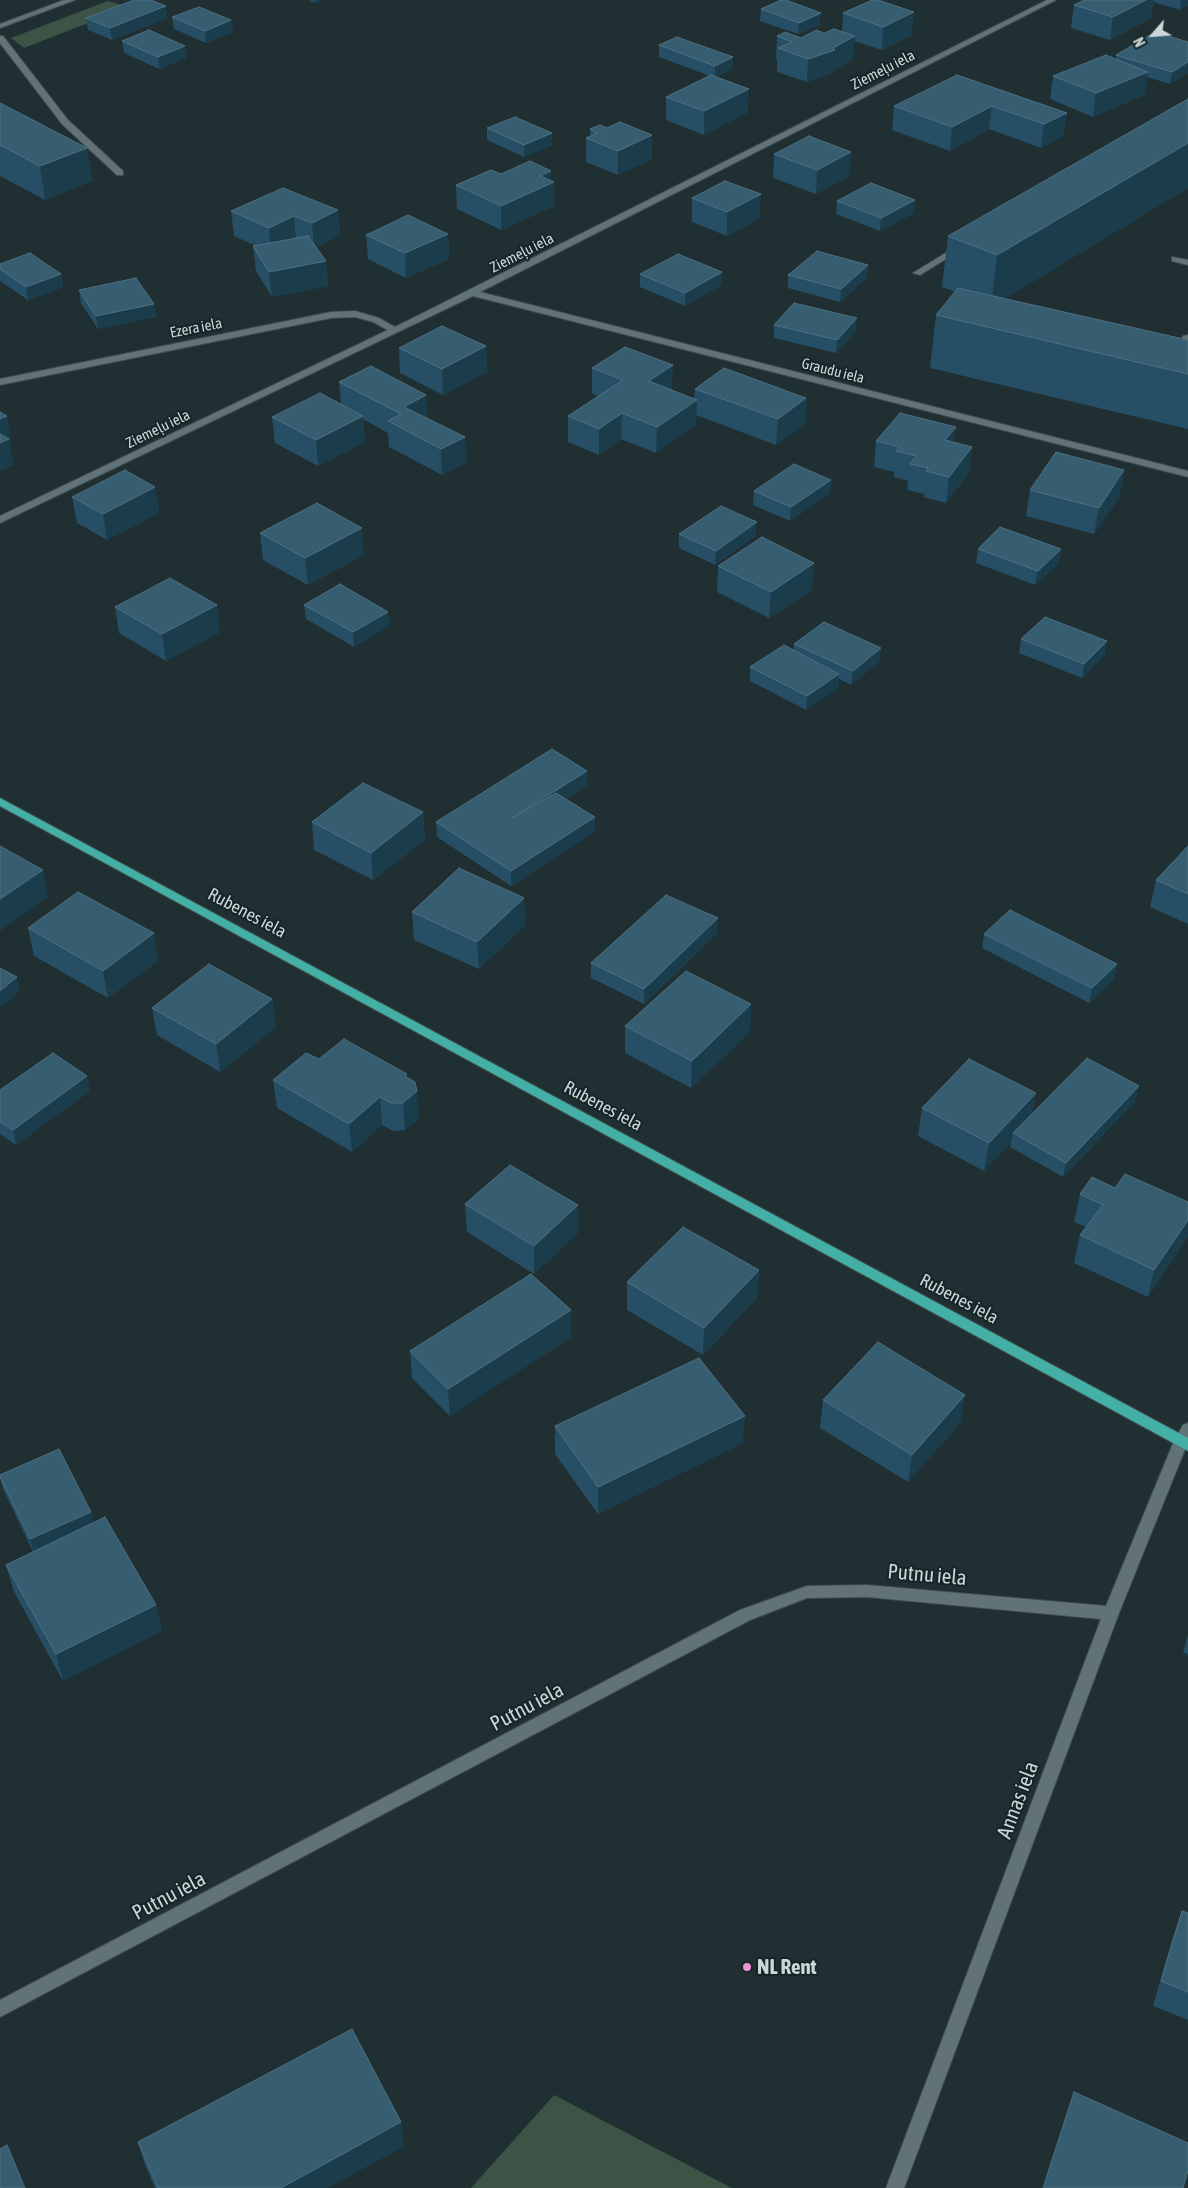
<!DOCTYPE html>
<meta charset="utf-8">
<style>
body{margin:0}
#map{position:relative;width:1188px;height:2188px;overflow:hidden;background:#1f2f32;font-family:"Asap Condensed",sans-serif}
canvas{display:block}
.north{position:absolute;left:1128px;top:10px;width:50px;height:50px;-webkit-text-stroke:4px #152528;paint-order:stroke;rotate:243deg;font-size:14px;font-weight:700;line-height:20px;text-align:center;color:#ccd6d8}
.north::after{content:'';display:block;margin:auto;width:18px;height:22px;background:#ccd6d8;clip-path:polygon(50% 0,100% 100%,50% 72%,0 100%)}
</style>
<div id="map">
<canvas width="1188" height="2188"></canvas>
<div class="north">N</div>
</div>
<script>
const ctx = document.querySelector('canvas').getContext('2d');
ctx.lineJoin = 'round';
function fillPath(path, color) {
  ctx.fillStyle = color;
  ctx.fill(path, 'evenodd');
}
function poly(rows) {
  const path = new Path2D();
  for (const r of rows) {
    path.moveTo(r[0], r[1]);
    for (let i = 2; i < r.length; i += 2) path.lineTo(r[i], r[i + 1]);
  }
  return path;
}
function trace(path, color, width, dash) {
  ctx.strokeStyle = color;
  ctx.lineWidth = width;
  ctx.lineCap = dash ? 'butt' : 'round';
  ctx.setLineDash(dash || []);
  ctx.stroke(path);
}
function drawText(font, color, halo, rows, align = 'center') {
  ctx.font = font + ' "Asap Condensed",sans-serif';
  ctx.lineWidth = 4;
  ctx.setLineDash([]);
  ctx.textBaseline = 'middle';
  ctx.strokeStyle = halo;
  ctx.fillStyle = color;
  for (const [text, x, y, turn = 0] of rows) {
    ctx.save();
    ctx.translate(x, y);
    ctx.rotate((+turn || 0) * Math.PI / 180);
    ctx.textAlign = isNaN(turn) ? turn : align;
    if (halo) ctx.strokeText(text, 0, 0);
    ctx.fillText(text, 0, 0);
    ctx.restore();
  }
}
fillPath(poly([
 [108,1,129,7,24,48,11,38],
 [554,2095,732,2188,471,2188]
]), '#3b5445');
const minor = poly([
 [64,0,75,0,0,28,0,24,64,0],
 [1047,0,1056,0,480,292,1188,471,1188,477,473,296,0,523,0,516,388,330,373,322,355,317,331,318,0,385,0,379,331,312,355,311,379,318,395,327,1047,0],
 [0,36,3,36,68,120,123,171,123,175,117,175,62,124,0,43,0,36],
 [957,246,964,248,920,275,913,273,957,246],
 [1172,257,1188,260,1188,265,1172,261,1172,257],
 [1188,335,1188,341,1182,338,1183,336,1188,335],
 [1188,1423,1188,1442,1119,1613,904,2188,886,2188,1101,1619,867,1597,807,1598,750,1620,0,2017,0,2000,740,1610,807,1586,867,1585,1106,1606,1174,1441,1183,1425,1188,1423]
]);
const major = poly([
 [0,798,1188,1438,1188,1451,0,806,0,798]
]);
trace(minor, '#3f4c4e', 2);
trace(major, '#3f4c4e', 2);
fillPath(minor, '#617376');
fillPath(major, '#44afa5');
fillPath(poly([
 [309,0,323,0,315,3],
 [1084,0,1188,0,1180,10,1154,2,1151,18,1110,40,1071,28,1074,5],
 [761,9,820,25,798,34,760,21],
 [843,13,912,35,882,50,854,41,853,59,834,70,833,73,807,82,777,72,777,60,776,59,777,36,801,38,824,33,842,32],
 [172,17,231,20,233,32,206,43,174,29],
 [86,18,167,18,112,40,88,30],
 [122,41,185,46,186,58,159,69,124,53],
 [1188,42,1188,73,1170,84,1147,77,1145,95,1093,117,1050,99,1053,76,1116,59,1116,55],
 [659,45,733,57,732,69,717,77,748,112,704,135,666,120,666,97,710,76,659,57],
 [957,75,1067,113,1063,136,1041,148,989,129,950,151,892,130,894,106],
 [1188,99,1188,188,1004,299,1188,340,1188,429,930,368,936,315,955,292,942,287,948,236],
 [0,103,87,148,92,181,45,200,0,176],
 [487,128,552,133,552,145,524,157,487,140],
 [607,128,652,135,652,159,618,175,586,162,586,138,590,136,590,129],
 [851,152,849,176,816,194,773,178,774,154],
 [551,181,554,206,501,230,457,209,456,185],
 [761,194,759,219,727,236,692,222,692,198],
 [837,201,914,213,880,231,836,214],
 [338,210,340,235,316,247,326,261,328,286,272,297,256,271,253,246,256,246,234,236,231,211],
 [448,234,449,259,406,278,368,259,366,235],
 [0,264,61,274,63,287,28,300,0,281],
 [868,265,867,278,840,302,788,288,788,275],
 [722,272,722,285,685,306,640,287,640,274],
 [79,290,154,304,156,317,98,329,81,303],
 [774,325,856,331,836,353,774,338],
 [486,346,487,372,443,395,400,373,399,348],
 [592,368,672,390,694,399,695,389,806,398,805,424,776,445,696,415,696,425,656,453,621,439,599,455,568,442,568,416,599,396,592,394],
 [339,382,427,418,465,437,466,463,442,475,389,447,388,433,363,419,365,442,318,466,275,443,272,417,341,404],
 [876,441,954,442,972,447,969,473,946,503,923,497,924,494,907,490,908,481,894,477,894,472,874,467],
 [831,480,830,493,790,521,753,505,754,491],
 [155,487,159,513,107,540,77,523,72,497],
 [1030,490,1120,496,1094,534,1026,516],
 [260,533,364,555,308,585,263,560],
 [679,534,756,536,715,565,679,548],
 [978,549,1059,563,1035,585,976,563],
 [718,566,812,590,769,618,717,592],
 [304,605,388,612,389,626,354,647,306,619],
 [115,607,220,632,166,661,119,633],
 [1021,639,1105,655,1082,678,1019,653],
 [794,644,881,648,879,662,851,685,839,679,838,688,806,710,750,681,750,667,793,650],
 [587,771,587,785,566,799,595,832,511,886,437,837,436,822],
 [423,812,425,840,373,880,314,850,312,822],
 [1188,846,1188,924,1150,907,1156,880],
 [524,898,525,925,479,969,414,940,412,912],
 [28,928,154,933,158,961,108,998,34,956],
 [717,933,644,1004,591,978,591,963],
 [984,934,1117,964,1114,979,1089,1003,982,948],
 [272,999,276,1027,220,1072,157,1035,152,1008],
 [751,1004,750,1032,691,1088,625,1053,625,1026],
 [319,1059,407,1077,419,1119,405,1130,393,1131,382,1125,352,1152,277,1108,273,1080],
 [0,1090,90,1091,16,1145,0,1134],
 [1036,1093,1032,1113,1136,1101,1063,1177,1010,1147,1011,1142,984,1171,918,1136,922,1108],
 [1115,1188,1188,1202,1188,1237,1148,1297,1074,1263,1080,1235,1086,1227,1074,1222,1080,1194],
 [465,1204,578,1205,578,1233,534,1274,467,1232],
 [759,1270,757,1298,703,1355,627,1310,627,1282],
 [571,1337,450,1416,412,1378,410,1351],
 [823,1400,961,1422,908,1482,820,1428],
 [555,1426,743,1443,598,1514,555,1454],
 [0,1475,91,1512,93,1523,156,1605,162,1631,63,1681,14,1592,6,1565,33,1552,3,1489,0,1478],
 [1188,1635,1188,1655,1183,1652],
 [1182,1911,1188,1913,1188,2020,1153,2006,1173,1936],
 [138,2142,404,2146,327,2188,155,2188,145,2165]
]), '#264e65');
fillPath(poly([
 [315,0,323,0,315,3],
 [1146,0,1154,0,1151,18,1110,40,1113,17],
 [1181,0,1188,0,1188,6,1180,10],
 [166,6,167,18,112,40,110,28],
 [914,12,912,35,882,50,883,27],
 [821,13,820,25,798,34,799,23],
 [231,20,233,32,206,43,205,31],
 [855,36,853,59,834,70,833,73,807,82,808,59,833,48],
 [185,46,186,58,159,69,158,57],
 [733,57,732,69,715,78,715,66],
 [1188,62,1188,73,1170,84,1172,72],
 [1148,72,1145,95,1093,117,1096,93],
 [749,89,748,112,704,135,704,111],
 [992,106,989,129,950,151,952,127],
 [1067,113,1063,136,1041,148,1044,124],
 [552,133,552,145,524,157,524,145],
 [652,135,652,159,618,175,618,151],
 [1188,143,1188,188,991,307,997,255],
 [87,148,92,181,45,200,40,166],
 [851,152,849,176,816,194,817,170],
 [551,171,551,183,554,182,554,206,501,230,501,206,540,176],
 [761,194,759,219,727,236,727,212],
 [915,200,914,213,880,231,881,218],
 [338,210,340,235,314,248,312,223],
 [294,216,296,240,271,252,269,228],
 [448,234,449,259,406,278,405,253],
 [326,261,328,286,272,297,269,272],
 [868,265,867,278,840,302,841,289],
 [722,272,722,285,685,306,685,293],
 [61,274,63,287,28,300,26,287],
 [154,304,156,317,98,329,96,316],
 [857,318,856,331,836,353,837,340],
 [486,346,487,372,443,395,442,369],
 [673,365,672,390,649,381],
 [426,395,428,421,404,407],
 [806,398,805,424,776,445,778,419],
 [697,400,696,425,656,453,657,427],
 [622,413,621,439,599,455,599,429],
 [7,416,12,442,10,443,14,465,0,471,0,419],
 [363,416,365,442,318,466,316,440],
 [956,427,953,453,945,440],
 [465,437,466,463,442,475,441,449],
 [972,447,969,473,946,503,949,477],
 [1124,470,1120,496,1094,534,1099,508],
 [831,480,830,493,790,521,791,507],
 [155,487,159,513,107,540,103,514],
 [757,522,756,536,715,565,716,551],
 [362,528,364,555,308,585,305,558],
 [1061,549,1059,563,1035,585,1038,571],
 [814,563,812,590,769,618,771,592],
 [217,605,220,632,166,661,162,634],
 [388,612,389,626,354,647,353,632],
 [1107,641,1105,655,1082,678,1084,664],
 [881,648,879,662,851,685,853,671],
 [839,674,838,688,806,710,807,696],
 [587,771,587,785,513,833,512,818],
 [423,812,425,840,373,880,371,853],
 [595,817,595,832,511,886,511,871],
 [43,870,48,897,0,931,0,899],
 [524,898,525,925,479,969,477,942],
 [718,918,717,933,644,1004,644,989],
 [154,933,158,961,108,998,103,971],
 [1117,964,1114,979,1089,1003,1092,988],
 [17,977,20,991,0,1008,0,991],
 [272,999,276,1027,220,1072,216,1044],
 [751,1004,750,1032,691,1088,692,1061],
 [407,1074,409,1098,417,1091,419,1119,405,1130,403,1103,405,1076],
 [87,1076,90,1091,16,1145,13,1130],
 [1139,1086,1136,1101,1063,1177,1066,1163],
 [1036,1093,1031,1121,1013,1133,1011,1142,984,1171,989,1143],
 [380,1097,382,1125,352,1152,349,1124],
 [578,1205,578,1233,534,1274,534,1246],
 [1188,1220,1188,1237,1148,1297,1154,1270],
 [759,1270,757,1298,703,1355,704,1328],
 [571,1310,571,1337,450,1416,448,1389],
 [965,1395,961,1422,908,1482,912,1455],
 [745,1416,743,1443,598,1514,598,1487],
 [91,1512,94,1526,34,1553,30,1539],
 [156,1605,162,1631,63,1681,56,1654],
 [401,2122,404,2146,327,2188,281,2188]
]), '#1b3c4b');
const building = poly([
 [134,0,151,0,166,6,110,28,86,18,134,0],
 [781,0,786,0,821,13,799,23,761,9,781,0],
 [872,0,878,0,914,12,883,27,843,13,872,0],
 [1084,0,1146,0,1113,17,1074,5,1084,0],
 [199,7,231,20,205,31,172,17,199,7],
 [834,29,855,36,833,48,835,50,808,59,778,48,792,42,777,36,785,32,801,38,816,30,824,33,834,29],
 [149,30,185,46,158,57,122,41,149,30],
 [1155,32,1188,42,1188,62,1172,72,1116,55,1155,32],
 [677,37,733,57,715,66,659,45,677,37],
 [1106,55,1148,72,1096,93,1053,76,1106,55],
 [711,75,749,89,704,111,666,97,711,75],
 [957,75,1067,113,1044,124,992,106,952,127,894,106,957,75],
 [1188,99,1188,143,997,255,948,236,1188,99],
 [0,103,87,148,40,166,0,145,0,103],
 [515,117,552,133,524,145,487,128,515,117],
 [620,122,652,135,618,151,586,138,597,133,590,129,600,125,607,128,620,122],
 [809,136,851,152,817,170,774,154,809,136],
 [530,161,551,171,540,176,554,182,501,206,456,185,491,170,501,174,530,161],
 [725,181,761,194,727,212,692,198,725,181],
 [871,183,915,200,881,218,837,201,871,183],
 [283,188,338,210,312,223,294,216,269,228,231,211,283,188],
 [408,215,448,234,405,253,366,235,408,215],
 [308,236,326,261,269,272,253,246,308,236],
 [817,251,868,265,841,289,788,275,817,251],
 [30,253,61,274,26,287,0,269,0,264,30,253],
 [678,254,722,272,685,293,640,274,678,254],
 [136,278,154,304,96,316,79,290,136,278],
 [958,288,1188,340,1188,374,936,315,958,288],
 [794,303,857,318,837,340,774,325,794,303],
 [442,326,486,346,442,369,399,348,442,326],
 [625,347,673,365,649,381,697,400,657,427,622,413,599,429,568,416,623,380,592,368,625,347],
 [371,366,426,395,404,407,465,437,441,449,388,421,401,414,339,382,371,366],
 [724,368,806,398,778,419,695,389,724,368],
 [320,393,363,416,316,440,272,417,320,393],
 [0,412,7,416,0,419,0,412],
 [900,413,956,427,945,440,972,447,949,477,926,471,928,468,910,464,916,456,896,451,900,447,876,441,900,413],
 [0,434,9,439,0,443,0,434],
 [1056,452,1124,470,1099,508,1030,490,1056,452],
 [794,464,831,480,791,507,754,491,794,464],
 [125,470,155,487,103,514,72,497,125,470],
 [317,503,362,528,305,558,260,533,317,503],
 [721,506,757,522,716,551,679,534,721,506],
 [1000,527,1061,549,1038,571,978,549,1000,527],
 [762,537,814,563,771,592,718,566,762,537],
 [170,578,217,605,162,634,115,607,170,578],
 [340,584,388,612,353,632,304,605,340,584],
 [1045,617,1107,641,1084,664,1021,639,1045,617],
 [824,622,881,648,853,671,794,644,824,622],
 [784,645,839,674,807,696,750,667,784,645],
 [552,749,587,771,512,818,556,793,595,817,511,871,436,822,552,749],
 [363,783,423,812,371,853,312,822,363,783],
 [0,846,43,870,0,899,0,846],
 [1188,846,1188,894,1156,880,1188,846],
 [459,868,524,898,477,942,412,912,459,868],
 [78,892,154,933,103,971,28,928,78,892],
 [666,895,718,918,644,989,591,963,666,895],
 [1010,910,1117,964,1092,988,984,934,1010,910],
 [209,964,272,999,216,1044,152,1008,209,964],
 [0,968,17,977,0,991,0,968],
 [686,971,751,1004,692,1061,625,1026,686,971],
 [344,1039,407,1074,405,1076,415,1082,417,1091,403,1103,391,1103,380,1097,349,1124,273,1080,306,1053,319,1059,344,1039],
 [53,1053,87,1076,13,1130,0,1122,0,1090,53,1053],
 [1087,1058,1139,1086,1066,1163,1013,1133,1087,1058],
 [969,1059,1036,1093,989,1143,922,1108,969,1059],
 [510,1165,578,1205,534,1246,465,1204,510,1165],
 [1125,1174,1188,1202,1188,1220,1154,1270,1080,1235,1103,1205,1080,1194,1092,1177,1115,1188,1125,1174],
 [683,1227,759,1270,704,1328,627,1282,683,1227],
 [531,1274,571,1310,448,1389,410,1351,531,1274],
 [878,1342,965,1395,912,1455,823,1400,878,1342],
 [699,1358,745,1416,598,1487,555,1426,699,1358],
 [59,1449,91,1512,30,1539,0,1477,0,1475,59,1449],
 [105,1517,156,1605,56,1654,6,1565,105,1517],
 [1182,1911,1188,1913,1188,1992,1161,1981,1182,1911],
 [352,2029,401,2122,281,2188,158,2188,138,2142,352,2029],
 [1074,2092,1188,2143,1188,2171,1183,2188,1043,2188,1074,2092],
 [7,2145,25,2188,0,2188,0,2149,7,2145]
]);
fillPath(building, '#375d71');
trace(building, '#4f7081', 1);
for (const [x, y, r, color] of [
 [747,1967,5,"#f391d6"]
]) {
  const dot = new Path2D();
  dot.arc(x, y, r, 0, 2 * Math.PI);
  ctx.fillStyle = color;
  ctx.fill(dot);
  trace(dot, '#152528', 2);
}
drawText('15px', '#ccd6d8', '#152528', [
 ["Ziemeļu iela",883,70,-27],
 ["Ziemeļu iela",522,253,-27],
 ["Ezera iela",196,328,-11],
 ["Graudu iela",833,371,14],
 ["Ziemeļu iela",158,429,-26]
]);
drawText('18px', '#ccd6d8', '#152528', [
 ["Rubenes iela",247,913,28],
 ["Rubenes iela",603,1106,28],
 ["Rubenes iela",959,1299,28]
]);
drawText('21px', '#ccd6d8', '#152528', [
 ["Putnu iela",927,1575,5],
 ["Putnu iela",527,1707,-28],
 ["Annas iela",1018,1800,-69],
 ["Putnu iela",169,1896,-28]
]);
drawText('bold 21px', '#ccd6d8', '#152528', [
 ["NL Rent",757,1967]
], 'left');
</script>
